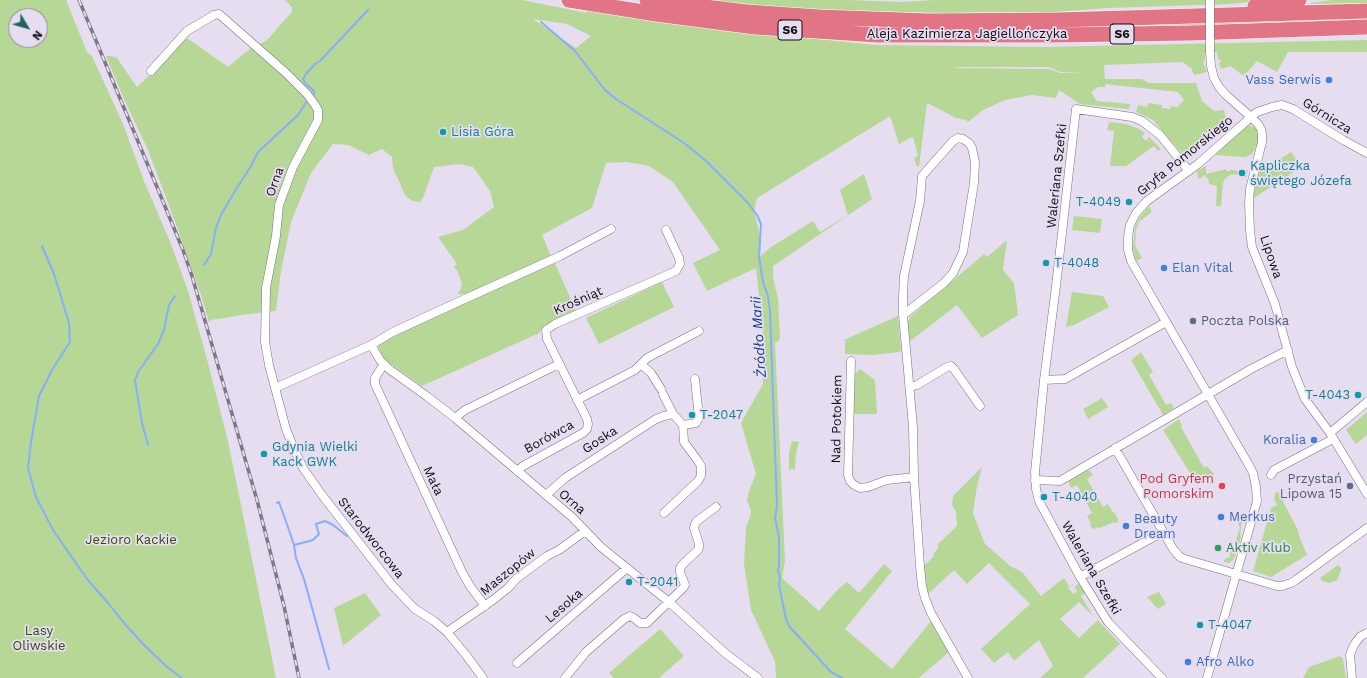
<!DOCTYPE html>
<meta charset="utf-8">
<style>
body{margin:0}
#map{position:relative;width:1367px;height:678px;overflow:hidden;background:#e7ddf0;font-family:"Work Sans",sans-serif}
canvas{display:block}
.north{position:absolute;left:8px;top:8px;width:40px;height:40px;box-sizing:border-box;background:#e7ddf0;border:1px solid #918a98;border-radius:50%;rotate:128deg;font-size:11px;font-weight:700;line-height:16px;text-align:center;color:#100d13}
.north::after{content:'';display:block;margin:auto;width:14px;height:18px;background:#186562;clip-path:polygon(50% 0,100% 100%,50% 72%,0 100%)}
</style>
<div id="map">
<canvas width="1367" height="678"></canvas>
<div class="north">N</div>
</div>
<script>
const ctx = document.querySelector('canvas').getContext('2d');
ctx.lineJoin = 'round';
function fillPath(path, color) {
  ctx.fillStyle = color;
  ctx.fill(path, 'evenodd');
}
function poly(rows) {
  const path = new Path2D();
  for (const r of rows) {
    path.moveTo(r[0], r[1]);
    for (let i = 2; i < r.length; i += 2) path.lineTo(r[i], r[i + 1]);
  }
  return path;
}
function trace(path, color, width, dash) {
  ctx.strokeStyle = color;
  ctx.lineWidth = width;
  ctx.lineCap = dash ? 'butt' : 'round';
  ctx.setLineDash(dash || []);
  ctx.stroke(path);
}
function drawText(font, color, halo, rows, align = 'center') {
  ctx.font = font + ' "Work Sans",sans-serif';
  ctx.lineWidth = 3.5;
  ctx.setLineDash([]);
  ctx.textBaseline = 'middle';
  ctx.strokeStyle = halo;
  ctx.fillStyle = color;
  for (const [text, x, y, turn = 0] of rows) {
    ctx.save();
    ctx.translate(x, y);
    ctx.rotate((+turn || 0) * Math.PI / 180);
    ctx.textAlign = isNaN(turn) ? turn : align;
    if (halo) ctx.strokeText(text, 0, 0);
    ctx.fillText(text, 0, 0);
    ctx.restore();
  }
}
fillPath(poly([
 [0,0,66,0,87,52,92,56,123,124,144,181,171,244,188,291,208,363,228,441,276,678,0,678],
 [16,16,40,16,40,40,16,40],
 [285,0,522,0,587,13,585,8,759,33,875,45,1046,47,1367,40,1367,52,1288,52,1277,72,1257,61,1244,76,1230,66,1221,69,1219,63,1221,62,1220,60,1218,59,1217,52,1205,53,1205,60,1203,62,1207,72,1194,75,1191,68,1182,62,1104,65,1105,79,1142,79,1149,83,1196,83,1202,101,1214,111,1224,110,1227,123,1184,156,1153,120,1136,112,1138,105,1147,107,1148,103,1162,105,1162,108,1170,109,1171,106,1177,107,1184,100,1178,92,1105,84,1105,87,1098,87,1091,92,1097,101,1130,104,1129,109,1080,104,1059,90,1056,98,1032,95,1005,100,983,110,968,122,965,119,963,120,959,118,958,119,927,103,919,167,917,166,914,158,918,156,913,137,908,139,899,144,890,116,757,198,754,211,761,239,760,256,771,247,813,221,820,232,848,215,840,190,864,174,872,199,773,266,773,277,778,299,780,339,775,343,785,561,782,578,819,611,838,589,847,582,859,593,884,564,892,571,845,629,892,669,931,621,949,652,919,678,776,678,775,661,751,610,744,564,746,528,750,517,751,511,747,500,749,491,756,474,741,423,763,384,763,334,756,268,707,291,693,263,720,250,673,182,649,166,627,162,606,163,592,208,542,235,551,256,468,294,457,294,461,289,462,283,458,272,454,267,457,264,438,237,463,230,494,207,490,191,473,167,460,164,434,167,423,198,420,202,412,201,405,195,393,168,392,157,382,149,369,155,348,145,333,144,311,173,291,222,281,271,276,311,242,315,211,320,209,322,201,295,177,227,148,150,124,99,106,56,112,56,117,58,137,87,187,38,228,67,251,48,264,42,269,38,280,25,292,12,292,7],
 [533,19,567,24,591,36,576,48],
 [963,67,1049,67,1060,72,1082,72,1060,73,1049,69,950,68],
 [614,0,711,13,1367,17,1367,20,1070,29,907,30,754,21],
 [683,0,848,0,901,2,935,0,1268,0,1230,4,1107,8,1055,12,948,13,807,10],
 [1332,0,1367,0,1367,3,1311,4,1310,3],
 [1109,122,1126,124,1139,129,1145,133,1142,137,1146,141,1149,137,1161,149,1158,151,1154,146,1126,166,1110,166,1114,131,1107,130],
 [1249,125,1256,128,1258,132,1259,139,1257,145,1252,154,1245,157,1215,155,1245,127],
 [1291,152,1301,167,1254,198,1254,193,1259,172],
 [1206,166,1206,174,1226,169,1226,171,1230,171,1231,170,1240,171,1248,170,1246,177,1235,174,1230,175,1225,179,1223,183,1221,206,1216,206,1217,186,1209,184,1209,181,1205,175,1199,179,1198,177,1197,171],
 [1149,206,1152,212,1139,222,1136,230,1135,245,1142,258,1136,261,1133,248,1135,227,1141,216],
 [1074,216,1102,219,1100,233,1072,230],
 [1007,240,1003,270,1014,283,1018,315,982,338,957,305,909,342,907,323,911,316,984,254,987,257],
 [554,261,576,311,544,325,539,333,422,386,384,359,378,346,395,335],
 [662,282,674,307,599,344,586,318],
 [1072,292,1103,296,1109,307,1074,325,1066,327],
 [898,316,901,351,899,352,873,355,845,354,845,341,844,340],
 [1141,352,1153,372,1149,375,1166,405,1171,403,1174,408,1163,415,1131,360],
 [860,369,875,380,877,414,853,414,853,376],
 [1102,398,1108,407,1088,419,1083,409],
 [1367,412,1367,435,1356,444,1346,430],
 [1179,419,1182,426,1181,427,1204,468,1207,466,1214,474,1210,478,1208,477,1201,481,1200,479,1195,481,1163,430],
 [792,441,799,442,796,453,795,469,789,470,789,453],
 [982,467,977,486,973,513,985,544,1010,566,1022,572,1041,596,1064,578,1069,586,1073,584,1073,586,1071,585,1068,588,1074,594,1077,591,1074,588,1078,584,1080,586,1085,593,1081,596,1093,616,1079,602,1060,619,1079,638,1098,620,1120,644,1083,678,1040,678,1053,666,1039,640,1014,661,1008,652,994,663,981,649,1030,604,989,563,967,584,954,570,927,595,923,567,933,557,934,553,938,548,938,544,957,526,956,512,952,505,953,496],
 [1089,470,1093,475,1087,479,1103,507,1108,504,1113,512,1114,512,1118,519,1118,522,1115,523,1114,522,1100,528,1098,527,1094,529,1092,528,1090,525,1091,524,1087,516,1092,513,1077,485,1071,488,1069,484,1069,481],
 [1276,492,1278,492,1298,530,1299,536,1307,555,1271,577,1253,571,1271,508,1277,505,1274,499],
 [1242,515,1240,541,1234,559,1229,563,1224,562,1224,560,1230,557,1230,552,1232,551,1240,528,1238,524,1240,516],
 [1338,565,1341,568,1341,571,1337,580,1330,583,1322,581,1320,578],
 [1159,592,1166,604,1158,609,1147,597],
 [365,593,381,615,343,646,334,608],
 [660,629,684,656,659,678,614,678,609,673],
 [1340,656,1343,659,1346,678,1303,678,1309,667]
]), '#b7d797');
trace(poly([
 [541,22,575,51,605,90,616,99,684,143,705,160,748,203,757,215,761,224,759,257,763,282,768,296,770,312,777,506,775,518,779,537,779,565,778,571,780,577,779,585,786,619,789,626,831,672,842,678],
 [314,94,314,91,305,83,303,79,306,74,315,64,320,61,368,10],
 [42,246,54,274,69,323,70,342,52,370,39,396,31,442,28,468,36,497,53,530,87,579,108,603,124,623,144,645,167,667,182,678],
 [204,265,211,254,216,228,221,215,235,191,251,166,258,152,298,115,307,101],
 [148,445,142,423,135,380,138,372,158,344,164,330,169,305,175,296],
 [277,503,279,502,289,530,294,545,296,558,304,579,329,669],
 [294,545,313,540,319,534,316,524,325,521,333,525,347,536]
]), '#86aefd', 2);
const street = poly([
 [1210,52,1211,66,1214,78,1219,87,1226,95,1251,117,1258,124,1261,129,1262,134,1262,142,1250,189,1249,203,1250,231,1252,247,1275,304,1292,367,1305,399,1330,433,1367,494],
 [151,71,187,31,214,15,219,14,286,73,307,94,315,105,318,110,318,120,293,167,279,205,276,236,266,288,265,342,269,365,286,429,295,451,303,468,322,495,392,585,415,609,434,621,447,632,466,655,483,678],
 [903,315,944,283,953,273,963,252,974,183,975,162,972,148,969,143,963,139,958,138,953,141,922,176,920,201,904,276,903,296,903,315,913,427,914,477,920,566,922,586,925,598,931,613,968,678],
 [371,345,380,360,389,369,428,397,455,418,572,517,601,547,669,602,725,653,758,678],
 [851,361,848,475,850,481,854,485,860,488,868,487,887,480,914,477],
 [384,364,375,378,375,384,462,572,470,586,485,606],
 [641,364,651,373,661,389],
 [1044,380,1065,379,1166,322],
 [910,387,917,385,947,367,951,366,954,369,980,406],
 [275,388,371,345,393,332,458,302,560,256,611,229],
 [663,394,673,414],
 [577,400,635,370,647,358,699,331],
 [455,418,465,410,559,364],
 [1330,433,1367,402],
 [1115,448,1173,549,1180,557,1185,559,1277,586,1282,586,1291,583,1296,580,1367,528],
 [517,471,523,466,583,433,587,429,588,424,587,419,547,339,546,330,555,324,676,271,680,264,679,258,666,230],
 [1271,475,1274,470,1333,439],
 [1035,480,1060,481,1251,369,1288,350],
 [546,495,565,478,656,419,664,416,673,414,683,425,696,423,699,418,695,379],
 [664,513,698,481,701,476,701,466,698,461,684,442,683,425],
 [1080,577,1163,532],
 [447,632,493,600,508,588,516,579,547,556,559,550,585,531],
 [517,663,627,568],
 [565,678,586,652,624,619,630,616,634,618,640,623,647,623,683,588,685,585,680,572,680,568,683,564,698,550,699,547,699,544,694,528,695,524,697,521,716,507],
 [1162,678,1108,622,1080,577,1039,501,1036,489,1035,472,1044,380,1056,286,1076,109,1132,117,1142,121,1160,135,1189,171],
 [1207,678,1257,501,1256,487,1253,473,1250,467,1131,261,1128,250,1128,237,1130,225,1136,213,1147,201,1198,164,1251,117,1257,112,1272,107,1282,105,1293,109,1343,140,1367,153],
 [1352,678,1350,655,1353,647,1356,642,1361,636,1367,633]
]);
const highway = poly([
 [569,0,656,14,755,27,878,35,1056,35,1192,33,1367,27],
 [647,0,747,12,819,17,929,21,1056,20,1367,11],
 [1255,6,1299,0]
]);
trace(street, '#797080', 9);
trace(highway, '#fff', 16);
trace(street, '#fff', 8);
trace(highway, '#e17586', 15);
const rail = poly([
 [79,0,157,187,183,250,192,276,257,500,284,606,299,678]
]);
trace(rail, '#7e7784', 3.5);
trace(rail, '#e7ddf0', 2, [6]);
const streetBridge = poly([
 [1210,0,1210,52]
]);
trace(streetBridge, '#797080', 9, []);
trace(streetBridge, '#fff', 8);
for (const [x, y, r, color] of [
 [1329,80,4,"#3f7fe0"],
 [443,132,4,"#0f9aa8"],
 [1242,173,4,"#0f9aa8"],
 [1129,202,4,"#0f9aa8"],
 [1046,263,4,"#0f9aa8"],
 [1164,268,4,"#3f7fe0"],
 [1193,321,4,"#5c6f8a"],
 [1358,395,4,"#0f9aa8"],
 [692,415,4,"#0f9aa8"],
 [1314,440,4,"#3f7fe0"],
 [264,454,4,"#0f9aa8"],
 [1222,486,4,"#e0444e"],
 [1350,486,4,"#5c6f8a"],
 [1044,497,4,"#0f9aa8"],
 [1221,517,4,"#3f7fe0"],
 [1126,526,4,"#3f7fe0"],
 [1218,548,4,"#2e9e5b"],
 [629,582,4,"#0f9aa8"],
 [1200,625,4,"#0f9aa8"],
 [1188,662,4,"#3f7fe0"]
]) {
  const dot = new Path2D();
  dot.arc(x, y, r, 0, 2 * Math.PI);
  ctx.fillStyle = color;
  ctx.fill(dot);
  trace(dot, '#e7ddf0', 1.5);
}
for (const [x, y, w] of [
 [790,30,24],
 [1122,34,24]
]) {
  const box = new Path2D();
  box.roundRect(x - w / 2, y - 10, w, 20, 3);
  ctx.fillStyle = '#e7ddf0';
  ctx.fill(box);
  trace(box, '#100d13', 1);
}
drawText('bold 12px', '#100d13', null, [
 ["S6",790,30],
 ["S6",1122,34]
]);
drawText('13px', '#100d13', '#e7ddf0', [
 ["Aleja Kazimierza Jagiellończyka",967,34],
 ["Górnicza",1327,116,32],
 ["Gryfa Pomorskiego",1185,156,-39],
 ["Waleriana Szefki",1057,176,-84],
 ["Orna",275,182,-70],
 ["Lipowa",1271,257,71],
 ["Krośniąt",578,301,-24],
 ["Nad Potokiem",837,419,-89],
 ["Borówca",549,437,-29],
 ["Goska",600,440,-33],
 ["Mała",433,481,65],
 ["Orna",572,502,41],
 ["Starodworcowa",371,538,52],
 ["Waleriana Szefki",1091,568,60],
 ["Maszopów",508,572,-39],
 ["Lesoka",564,606,-41]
]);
drawText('13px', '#366cbe', '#e7ddf0', [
 ["Vass Serwis",1321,80,"right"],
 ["Elan Vital",1172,268],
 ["Koralia",1306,440,"right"],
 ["Merkus",1229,517],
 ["Beauty",1134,519],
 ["Dream",1134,534],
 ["Afro Alko",1196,662]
], 'left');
drawText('13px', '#0d838f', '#e7ddf0', [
 ["Lisia Góra",451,132],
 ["Kapliczka",1250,166],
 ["świętego Józefa",1250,181],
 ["T-4049",1121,202,"right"],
 ["T-4048",1054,263],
 ["T-4043",1350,395,"right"],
 ["T-2047",700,415],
 ["Gdynia Wielki",272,447],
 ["Kack GWK",272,462],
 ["T-4040",1052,497],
 ["T-2041",637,582],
 ["T-4047",1208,625]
], 'left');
drawText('13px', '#4e5e75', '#e7ddf0', [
 ["Poczta Polska",1201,321],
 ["Przystań",1342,479,"right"],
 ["Lipowa 15",1342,494,"right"]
], 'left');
drawText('13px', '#be3a42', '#e7ddf0', [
 ["Pod Gryfem",1214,479],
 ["Pomorskim",1214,494]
], 'right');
drawText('13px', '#334c0f', '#e7ddf0', [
 ["Jezioro Kackie",131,540],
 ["Lasy",39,631],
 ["Oliwskie",39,646]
]);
drawText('13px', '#27864d', '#e7ddf0', [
 ["Aktiv Klub",1226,548]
], 'left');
drawText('italic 14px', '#133a92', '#e7ddf0', [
 ["Źródło Marii",759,337,-94]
]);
</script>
